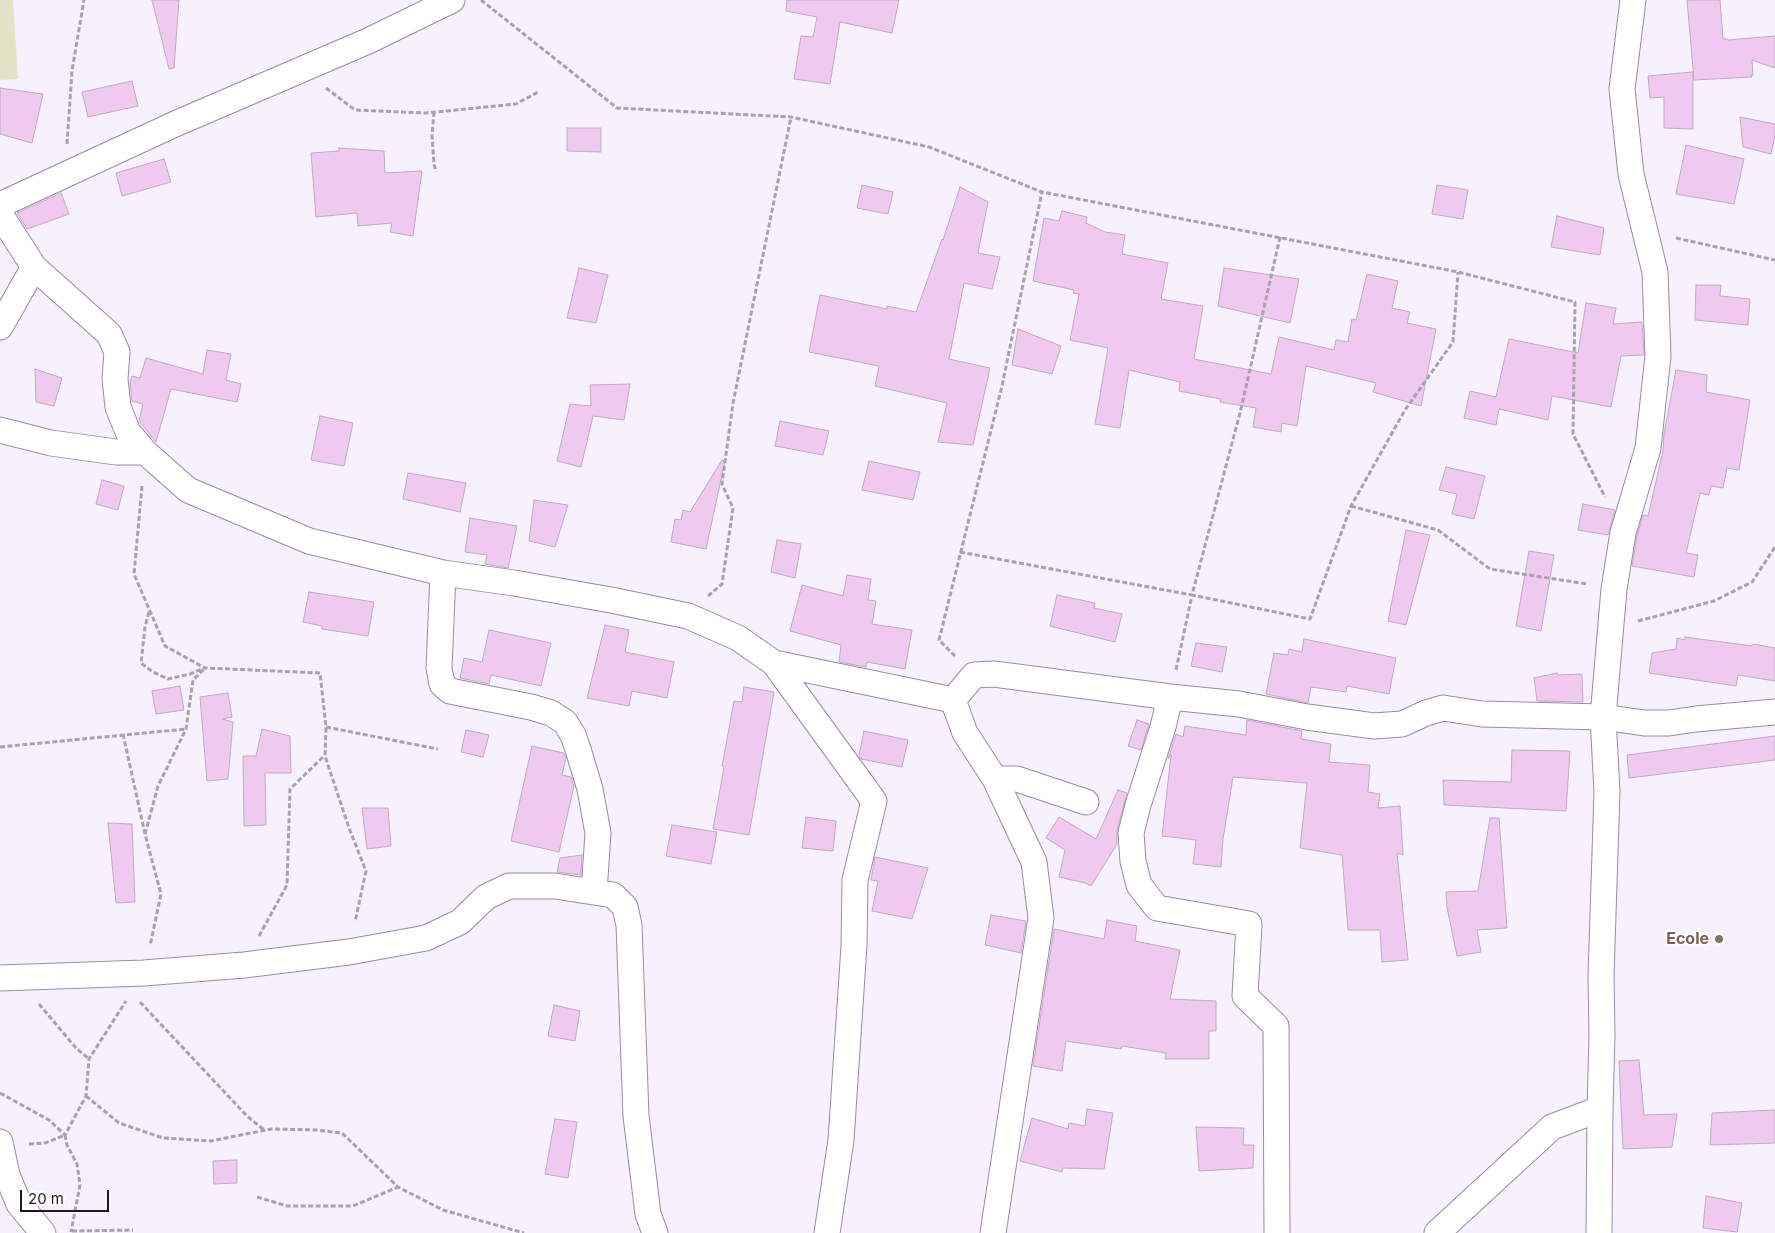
<!DOCTYPE html>
<style>
body{margin:0}
#map{position:relative;width:1775px;height:1233px;overflow:hidden;background:#f7f1fd;font-family:Inter,sans-serif}
canvas{display:block}
.scale{position:absolute;left:20px;top:1190px;width:89px;height:22px;box-sizing:border-box;border:2px solid #1c1720;border-top:0;padding-left:6px;font-size:15px;line-height:18px;white-space:nowrap;color:#1c1720;-webkit-text-stroke:4px #fff;paint-order:stroke}
</style>
<div id="map">
<canvas width="1775" height="1233"></canvas>
<div class="scale">20 m</div>
</div>
<script>
const ctx = document.querySelector('canvas').getContext('2d');
ctx.lineJoin = 'round';
function fillPath(path, color) {
  ctx.fillStyle = color;
  ctx.fill(path, 'evenodd');
}
function poly(rows) {
  const path = new Path2D();
  for (const r of rows) {
    path.moveTo(r[0], r[1]);
    for (let i = 2; i < r.length; i += 2) path.lineTo(r[i], r[i + 1]);
  }
  return path;
}
function trace(path, color, width, dash) {
  ctx.strokeStyle = color;
  ctx.lineWidth = width;
  ctx.lineCap = dash ? 'butt' : 'round';
  ctx.setLineDash(dash || []);
  ctx.stroke(path);
}
function drawText(font, color, halo, rows, align = 'center') {
  ctx.font = font + ' Inter,sans-serif';
  ctx.lineWidth = 4;
  ctx.setLineDash([]);
  ctx.textBaseline = 'middle';
  ctx.strokeStyle = halo;
  ctx.fillStyle = color;
  for (const [text, x, y, turn = 0] of rows) {
    ctx.save();
    ctx.translate(x, y);
    ctx.rotate((+turn || 0) * Math.PI / 180);
    ctx.textAlign = isNaN(turn) ? turn : align;
    if (halo) ctx.strokeText(text, 0, 0);
    ctx.fillText(text, 0, 0);
    ctx.restore();
  }
}
fillPath(poly([
 [0,0,13,0,18,79,0,80]
]), '#e2e4c5');
const building = poly([
 [152,0,179,0,174,68,169,69,152,0],
 [787,0,899,0,892,33,840,22,830,84,794,79,801,36,813,37,817,17,786,11,787,0],
 [1687,0,1720,0,1723,39,1728,39,1728,40,1775,36,1775,68,1752,60,1753,75,1751,75,1752,77,1694,80,1687,0],
 [1693,72,1693,129,1664,128,1664,97,1650,98,1648,76,1693,72],
 [132,81,138,106,88,117,82,92,132,81],
 [0,88,43,94,32,143,0,134,0,88],
 [1740,117,1775,124,1775,135,1771,154,1743,147,1740,117],
 [567,128,601,128,601,152,567,151,567,128],
 [1686,145,1744,159,1734,204,1676,194,1686,145],
 [339,148,384,151,385,173,422,171,413,236,390,232,392,223,358,226,357,213,316,217,311,153,339,151,339,148],
 [164,159,171,182,122,196,116,173,164,159],
 [862,185,893,192,888,214,857,208,862,185],
 [1437,185,1468,190,1463,219,1432,214,1437,185],
 [960,187,988,202,978,253,1000,257,992,289,964,283,949,359,990,368,973,445,938,442,947,403,875,386,879,366,809,352,820,295,887,309,887,306,916,312,942,239,943,240,960,187],
 [61,193,69,214,27,229,17,213,61,193],
 [1062,211,1087,217,1086,223,1105,232,1125,235,1122,254,1168,263,1161,299,1203,306,1194,359,1271,374,1279,337,1334,350,1336,340,1348,342,1352,319,1356,320,1367,274,1398,281,1392,308,1410,312,1407,323,1436,329,1421,406,1373,392,1376,383,1306,366,1297,426,1282,423,1281,432,1253,427,1256,408,1220,402,1221,399,1179,391,1180,382,1129,370,1120,428,1095,424,1108,348,1070,340,1079,294,1073,293,1074,290,1033,281,1044,218,1059,221,1062,211],
 [1557,216,1604,228,1600,255,1551,247,1557,216],
 [579,268,608,275,596,323,567,318,579,268],
 [1224,268,1299,279,1290,323,1218,306,1224,268],
 [1696,285,1721,285,1720,296,1750,299,1748,325,1695,320,1696,285],
 [1586,303,1616,308,1613,324,1642,322,1644,355,1621,356,1611,407,1552,396,1548,420,1499,409,1496,425,1464,418,1470,391,1496,397,1509,339,1578,353,1586,303],
 [1018,329,1061,346,1052,374,1012,365,1018,329],
 [207,350,231,354,226,380,241,384,237,402,171,389,156,442,139,421,143,404,132,401,130,383,132,376,140,378,146,358,203,374,207,350],
 [35,369,62,378,54,406,36,402,35,369],
 [1676,370,1707,375,1706,392,1750,400,1739,470,1727,468,1723,488,1711,486,1709,495,1700,493,1686,553,1698,555,1694,577,1632,566,1637,536,1643,515,1648,516,1663,451,1664,434,1676,370],
 [630,384,624,420,593,416,581,467,557,461,570,404,591,406,590,385,630,384],
 [320,416,353,423,344,466,311,460,320,416],
 [780,421,829,431,823,455,775,446,780,421],
 [722,460,725,461,706,549,671,542,675,519,681,520,683,510,690,512,722,460],
 [869,461,920,472,913,500,862,490,869,461],
 [1446,467,1485,476,1474,519,1452,514,1457,494,1439,490,1446,467],
 [408,473,466,483,460,512,403,499,408,473],
 [102,480,124,486,118,510,96,504,102,480],
 [534,500,568,505,555,547,529,541,534,500],
 [1583,504,1615,510,1608,535,1578,530,1583,504],
 [470,518,517,526,508,568,485,564,487,555,465,552,470,518],
 [1406,530,1430,535,1406,625,1388,621,1406,530],
 [777,540,801,544,795,578,771,572,777,540],
 [1529,551,1554,555,1541,631,1516,626,1529,551],
 [847,575,871,579,868,600,876,601,872,624,912,630,905,669,867,662,866,667,839,662,841,645,790,631,802,585,843,596,847,575],
 [309,592,374,602,368,636,322,629,322,626,303,622,309,592],
 [1057,595,1095,603,1094,608,1122,614,1115,642,1050,626,1057,595],
 [605,625,629,630,625,652,674,662,667,698,632,691,629,706,587,698,605,625],
 [489,630,551,643,541,686,491,675,489,684,460,678,464,658,482,662,489,630],
 [1685,637,1752,646,1753,644,1775,648,1775,681,1738,675,1736,686,1649,673,1652,653,1676,649,1677,638,1685,640,1685,637],
 [1304,639,1396,658,1389,694,1347,686,1346,692,1311,687,1308,703,1266,694,1274,653,1288,655,1289,649,1302,652,1304,639],
 [1196,643,1227,647,1222,672,1191,666,1196,643],
 [1557,673,1558,675,1582,674,1583,702,1537,701,1534,678,1557,673],
 [180,686,184,710,156,714,152,691,180,686],
 [744,687,774,692,749,835,713,829,724,767,722,766,734,701,742,702,744,687],
 [228,693,232,717,222,719,233,722,228,779,207,781,200,697,228,693],
 [1137,720,1149,724,1141,750,1128,746,1137,720],
 [1247,720,1302,731,1301,739,1331,744,1329,762,1370,765,1368,792,1380,794,1378,808,1400,806,1403,855,1397,853,1408,960,1382,962,1380,930,1348,930,1342,855,1300,848,1307,783,1233,777,1223,839,1221,867,1193,864,1196,840,1162,836,1171,755,1168,759,1176,734,1183,737,1185,726,1246,735,1247,720],
 [262,729,290,736,291,773,265,773,266,825,244,826,243,756,256,756,262,729],
 [466,730,489,735,483,757,461,752,466,730],
 [864,731,908,740,902,767,861,759,859,756,864,731],
 [1775,736,1775,760,1629,778,1627,755,1775,736],
 [532,746,564,753,566,758,562,775,571,777,574,786,559,852,511,841,532,746],
 [1512,750,1570,751,1566,811,1444,805,1443,780,1511,782,1512,750],
 [1118,790,1127,793,1117,830,1117,844,1091,886,1085,883,1059,877,1065,850,1046,838,1059,817,1096,839,1118,790],
 [362,808,388,808,391,846,367,849,362,808],
 [806,817,836,821,833,851,802,848,806,817],
 [1490,818,1499,818,1507,928,1477,930,1481,952,1457,956,1447,907,1446,892,1478,891,1490,818],
 [108,823,132,824,135,902,116,903,108,823],
 [672,825,717,832,711,864,666,856,672,825],
 [582,855,581,875,557,872,560,858,582,855],
 [875,857,928,868,912,919,872,911,878,881,871,880,875,857],
 [991,915,1026,921,1021,953,985,945,991,915],
 [1107,920,1137,926,1135,941,1180,950,1170,999,1216,1001,1216,1031,1209,1031,1209,1059,1165,1059,1166,1053,1122,1046,1121,1049,1066,1041,1062,1071,1033,1066,1054,929,1104,939,1107,920],
 [554,1005,580,1011,575,1041,548,1036,554,1005],
 [1639,1060,1644,1115,1677,1114,1672,1147,1623,1149,1619,1061,1639,1060],
 [1087,1109,1113,1113,1104,1169,1063,1168,1062,1172,1020,1161,1032,1118,1068,1129,1069,1123,1085,1126,1087,1109],
 [1775,1110,1775,1143,1710,1145,1712,1113,1775,1110],
 [555,1119,577,1122,568,1178,545,1174,555,1119],
 [1196,1127,1244,1128,1243,1145,1254,1145,1253,1168,1199,1171,1196,1127],
 [237,1160,237,1183,214,1184,213,1161,237,1160],
 [1706,1196,1742,1203,1737,1232,1703,1228,1706,1196]
]);
fillPath(building, '#efc9f0');
trace(building, '#c1aac1', 1);
const street = poly([
 [0,205,175,124,368,41,452,0],
 [0,214,34,267,109,334,117,352,115,379,118,407,128,432,145,452,188,490,309,541,443,573,439,668,442,684,450,691,465,694,531,707,551,713,565,722,573,735,578,749,590,789,598,833,594,892],
 [0,327,34,267],
 [0,430,51,443,116,452,145,452],
 [443,573,514,583,611,600,688,616,738,638,774,663,953,700,974,675,994,674,1170,697,1239,704,1307,717,1374,726,1402,724,1426,713,1443,708,1482,714,1603,717,1644,723,1669,723,1696,719,1775,712],
 [774,663,874,801,855,880,854,946,841,1140,827,1233],
 [1170,697,1163,727,1138,805,1131,833,1133,861,1139,885,1157,908,1249,924,1245,996,1276,1026,1277,1233],
 [953,700,965,733,995,779,1034,862,1041,918,993,1233],
 [995,779,1017,779,1086,802],
 [0,978,144,973,244,965,349,952,426,938,460,922,486,897,509,886,555,886,613,895,625,907,629,925,636,1116,648,1214,655,1233],
 [0,1142,7,1175,19,1204,43,1233],
 [1437,1233,1552,1127,1600,1109],
 [1599,1233,1600,1109,1602,1035,1601,976,1607,792,1603,717,1614,589,1623,533,1648,448,1658,356,1655,272,1631,174,1622,89,1633,0]
]);
trace(street, '#998ba5', 27);
trace(poly([
 [481,0,617,108,791,117,929,147,1042,192,1458,272,1575,302,1573,434,1605,497],
 [326,88,355,110,425,113,516,104,538,92],
 [434,112,432,136,434,164,436,172],
 [67,144,72,71,84,0],
 [1280,237,1241,409,1192,595,1310,619,1351,506,1405,410,1453,342,1458,272],
 [1676,238,1775,260],
 [142,486,134,574,165,646,205,668,320,673,326,727,325,756,349,828,366,871,355,922],
 [1351,506,1438,530,1490,569,1587,584],
 [960,552,1192,595,1176,670],
 [708,596,722,584,733,508,722,484,733,403,791,117],
 [149,612,145,627,141,663,153,672,168,679,190,674,202,669],
 [1638,621,1714,601,1752,582,1775,547],
 [955,656,939,640,1002,386,1042,192],
 [326,727,438,749],
 [123,734,145,834,161,894,150,946],
 [0,747,186,729],
 [145,834,158,786,186,729,193,680,205,668],
 [259,936,287,885,290,789,324,756],
 [140,1002,247,1116,264,1130],
 [39,1004,76,1048,89,1059],
 [0,1093,49,1120,65,1135,86,1096,89,1059,126,1001],
 [86,1096,119,1123,163,1138,211,1141,271,1129,316,1130,342,1133,398,1187,443,1210,524,1233],
 [29,1144,45,1143,65,1135,67,1145,77,1164,80,1185,71,1232],
 [257,1197,287,1206,353,1206,398,1187],
 [72,1231,133,1230]
]), '#a8a2ad', 3, [5, 2.5]);
trace(street, '#fff', 25);
for (const [x, y, r, color] of [
 [1719,939,5,"#8d6e63"]
]) {
  const dot = new Path2D();
  dot.arc(x, y, r, 0, 2 * Math.PI);
  ctx.fillStyle = color;
  ctx.fill(dot);
  trace(dot, '#fff', 2);
}
drawText('bold 16px', '#785e54', '#fff', [
 ["Ecole",1709,939]
], 'right');
</script>
